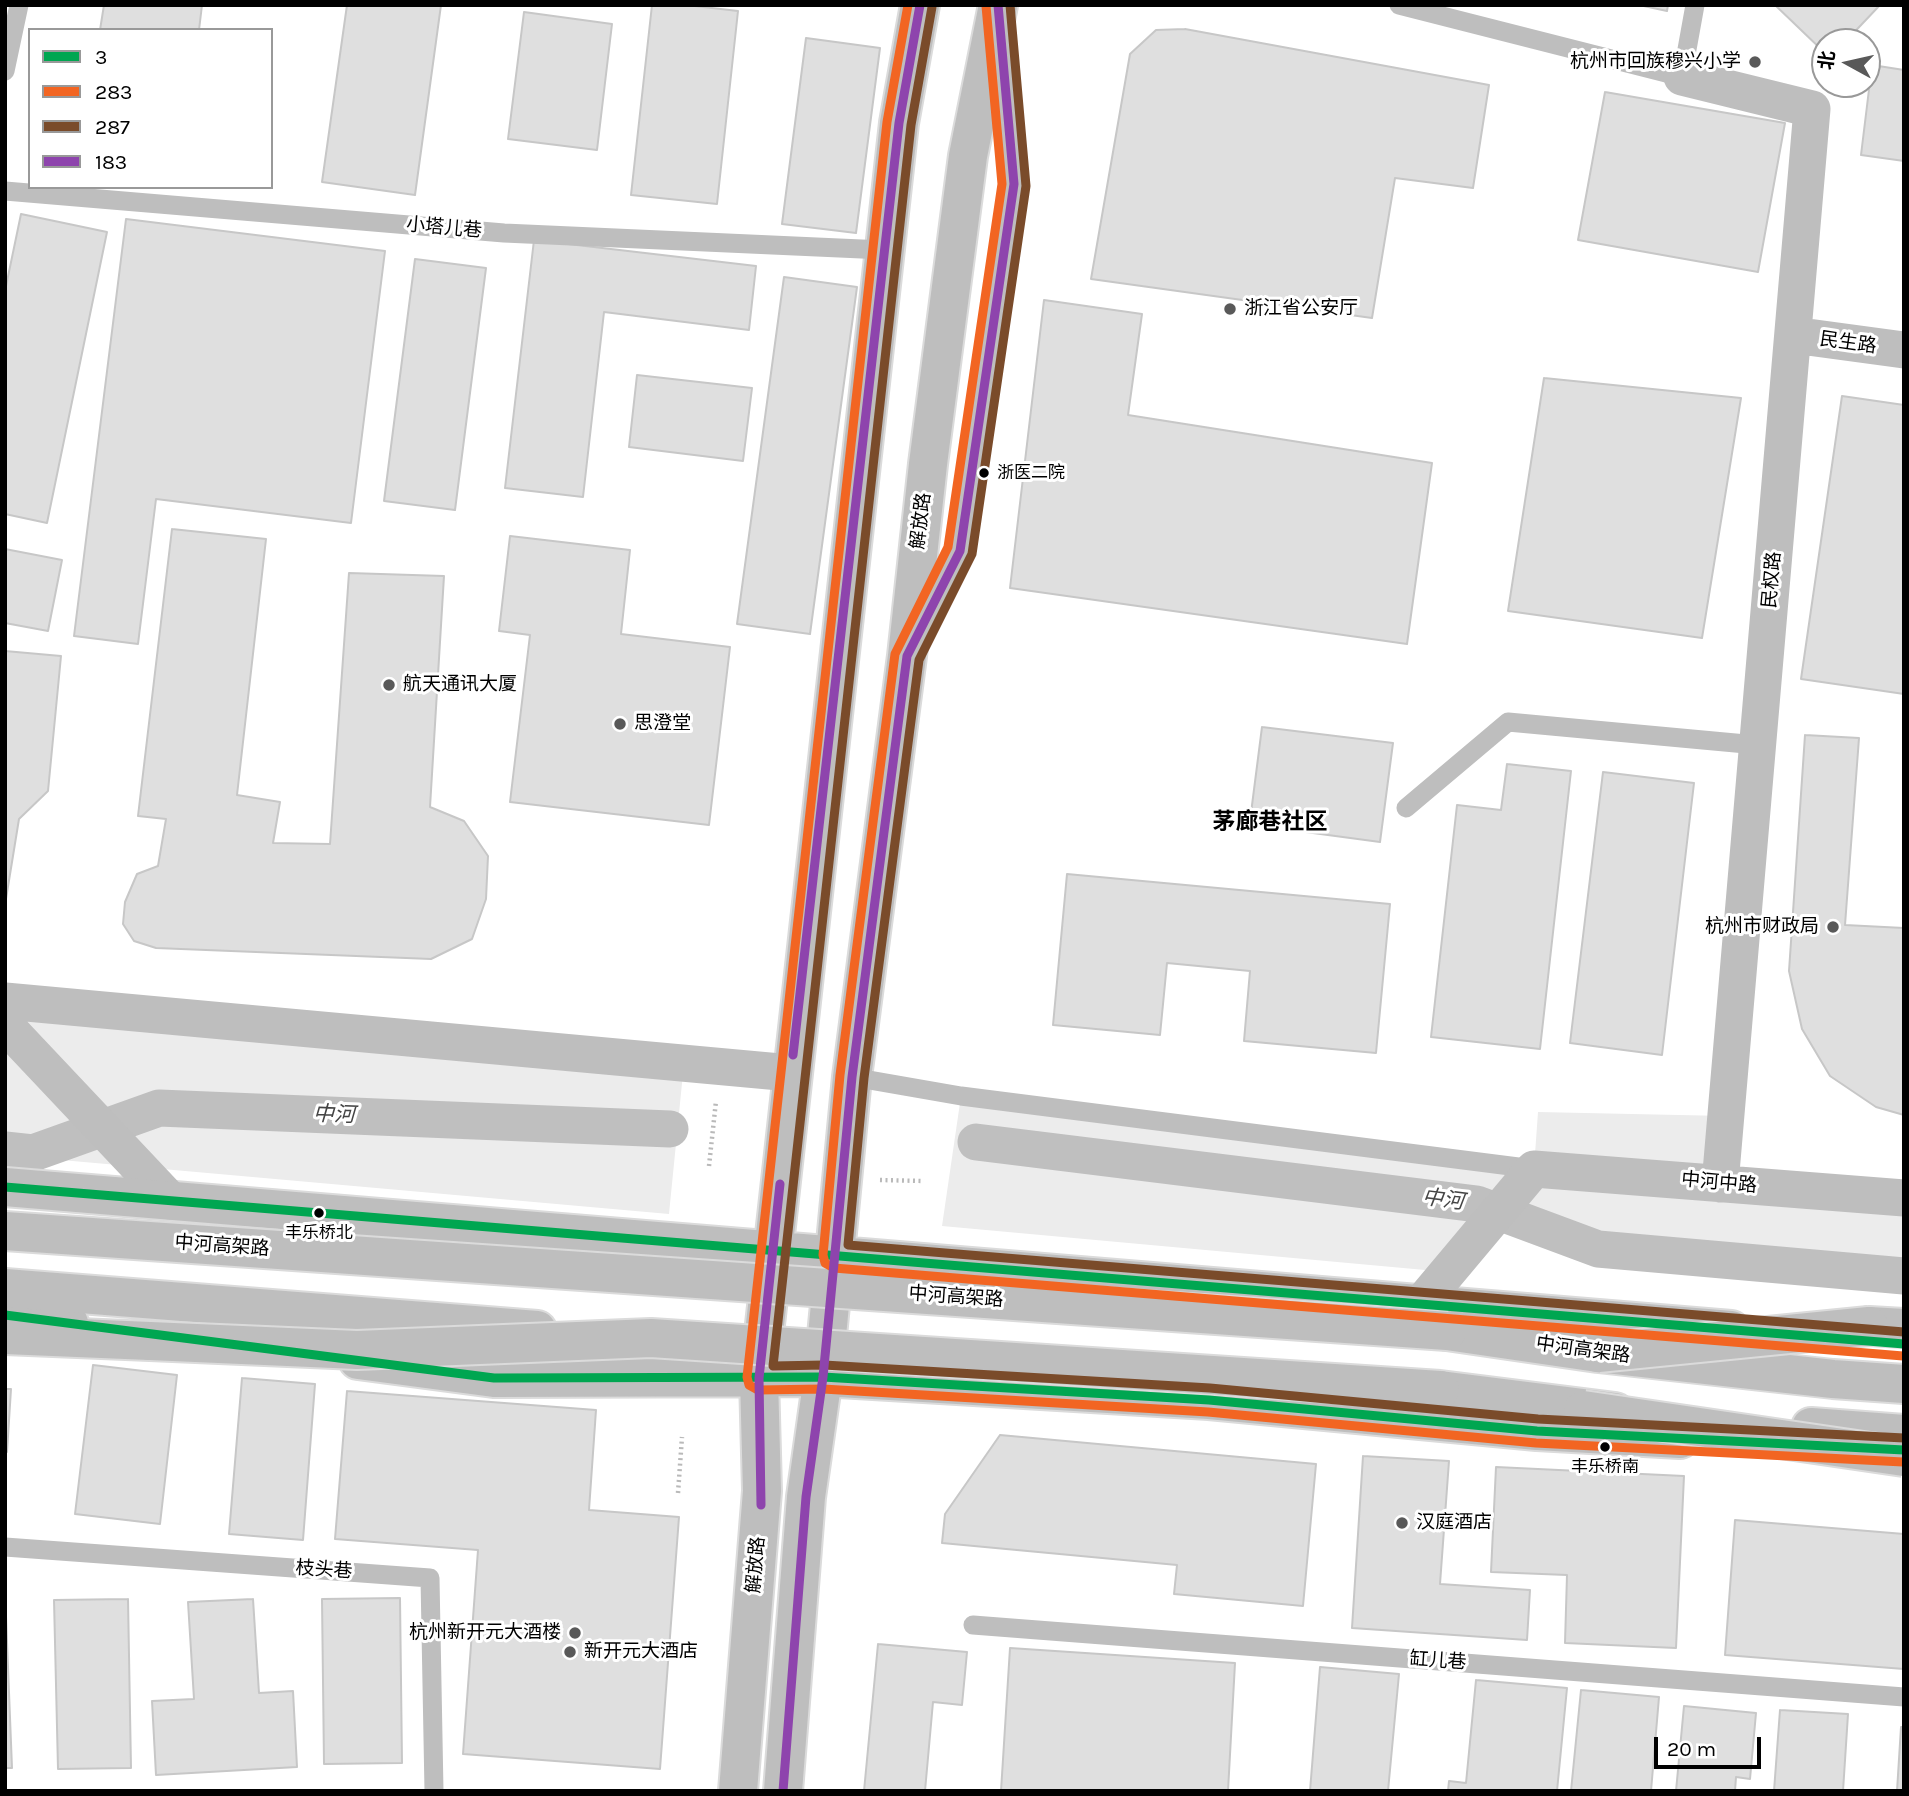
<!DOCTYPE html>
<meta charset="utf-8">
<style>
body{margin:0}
#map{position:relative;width:1909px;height:1796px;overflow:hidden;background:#fff;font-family:Karla,"Noto Sans SC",sans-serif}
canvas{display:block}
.frame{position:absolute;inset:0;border:7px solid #000;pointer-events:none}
.legend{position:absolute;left:28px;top:28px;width:245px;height:161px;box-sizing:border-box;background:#fff;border:2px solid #999;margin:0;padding:9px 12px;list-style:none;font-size:21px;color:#000}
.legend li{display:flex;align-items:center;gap:14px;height:35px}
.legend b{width:35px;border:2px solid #999}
.north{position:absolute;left:1811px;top:28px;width:70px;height:70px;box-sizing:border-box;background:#fff;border:2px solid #999;border-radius:50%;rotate:278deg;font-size:19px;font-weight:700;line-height:28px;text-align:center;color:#000}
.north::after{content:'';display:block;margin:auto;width:24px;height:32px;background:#595959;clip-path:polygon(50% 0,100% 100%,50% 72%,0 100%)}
.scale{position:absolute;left:1654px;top:1737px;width:107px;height:32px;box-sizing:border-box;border:4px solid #000;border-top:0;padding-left:9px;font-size:21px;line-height:24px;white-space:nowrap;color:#000;-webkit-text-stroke:5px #fff;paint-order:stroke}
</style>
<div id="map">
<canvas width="1909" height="1796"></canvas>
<div class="frame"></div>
<ul class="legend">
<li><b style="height:9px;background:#00a651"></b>3</li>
<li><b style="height:9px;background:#f26522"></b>283</li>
<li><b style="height:9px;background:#7a4b2a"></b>287</li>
<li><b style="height:9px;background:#8e44ad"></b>183</li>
</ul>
<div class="north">北</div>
<div class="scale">20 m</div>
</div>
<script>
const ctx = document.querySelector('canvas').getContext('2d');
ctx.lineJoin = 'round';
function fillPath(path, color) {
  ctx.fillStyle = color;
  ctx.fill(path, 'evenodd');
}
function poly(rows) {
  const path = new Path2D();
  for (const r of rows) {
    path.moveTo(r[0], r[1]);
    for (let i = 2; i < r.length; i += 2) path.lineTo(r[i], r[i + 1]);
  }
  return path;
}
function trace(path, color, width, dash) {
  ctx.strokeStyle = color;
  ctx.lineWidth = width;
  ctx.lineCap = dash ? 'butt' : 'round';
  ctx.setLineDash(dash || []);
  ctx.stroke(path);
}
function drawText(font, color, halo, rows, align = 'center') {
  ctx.font = font + ' Karla,"Noto Sans SC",sans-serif';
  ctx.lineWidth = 6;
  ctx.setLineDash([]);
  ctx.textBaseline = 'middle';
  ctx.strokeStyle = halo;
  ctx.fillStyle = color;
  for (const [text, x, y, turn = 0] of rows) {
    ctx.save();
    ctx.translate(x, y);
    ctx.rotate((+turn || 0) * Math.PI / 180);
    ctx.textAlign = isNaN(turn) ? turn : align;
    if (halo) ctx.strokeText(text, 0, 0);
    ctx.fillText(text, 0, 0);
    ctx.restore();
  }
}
fillPath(poly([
 [5,1004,684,1063,669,1214,5,1155],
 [961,1096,1534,1168,1538,1112,1726,1116,1720,1184,1904,1197,1904,1283,1598,1249,1507,1202,1447,1272,942,1226]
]), '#ececec');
trace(poly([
 [976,1142,1477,1204,1598,1249,1904,1276],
 [5,1150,33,1153,159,1108,670,1129]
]), '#bfbfbf', 37);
const building = poly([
 [104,5,202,5,199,30,100,30,104,5],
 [347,5,441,5,415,195,322,182,347,5],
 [652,5,686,5,738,11,717,204,631,195,652,5],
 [1639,5,1668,5,1667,11,1639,5],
 [1775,5,1880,5,1845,42,1825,42,1825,53,1775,5],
 [524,12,612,24,597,150,508,139,524,12],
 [1185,29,1489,85,1473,188,1395,178,1372,318,1091,279,1130,54,1156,30,1185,29],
 [806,38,880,48,856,233,782,224,806,38],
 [1872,65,1904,70,1904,161,1861,155,1872,65],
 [1605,92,1785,123,1758,272,1578,240,1605,92],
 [21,214,107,232,47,523,5,514,5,291,21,214],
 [126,219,385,251,351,523,156,499,138,644,74,636,126,219],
 [534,240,756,266,749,330,604,312,583,497,505,488,534,240],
 [415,259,486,268,455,510,384,501,415,259],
 [784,277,857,287,810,634,737,624,784,277],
 [1044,300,1142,314,1128,415,1432,463,1407,644,1010,588,1044,300],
 [637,375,752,388,743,461,629,447,637,375],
 [1544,378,1741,398,1702,638,1508,611,1544,378],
 [1842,396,1904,405,1904,694,1801,679,1842,396],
 [172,529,266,539,237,795,280,802,273,843,330,844,349,573,444,576,430,807,464,821,488,856,486,899,472,939,431,959,156,948,134,941,123,924,125,902,137,874,158,866,166,819,138,816,172,529],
 [510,536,630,550,621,634,730,647,709,825,510,802,530,635,499,631,510,536],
 [5,549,62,560,48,631,5,623,5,549],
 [5,651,61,656,48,791,19,819,5,905,5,651],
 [1262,727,1393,743,1380,842,1298,831,1300,819,1251,813,1262,727],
 [1805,735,1859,738,1845,925,1904,928,1904,1115,1876,1107,1830,1076,1802,1029,1789,971,1805,735],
 [1507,764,1571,771,1540,1049,1431,1037,1457,805,1501,810,1507,764],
 [1603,772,1694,783,1662,1055,1570,1043,1603,772],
 [1067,874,1390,904,1376,1053,1244,1041,1250,971,1167,963,1160,1035,1053,1025,1067,874],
 [93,1365,177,1375,160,1524,75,1514,93,1365],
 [242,1378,315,1384,303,1540,229,1534,242,1378],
 [5,1389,11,1389,7,1452,5,1452,5,1389],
 [347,1391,596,1410,589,1510,679,1517,660,1769,463,1754,478,1550,335,1539,347,1391],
 [1000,1435,1316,1464,1303,1606,1174,1594,1177,1565,942,1543,945,1514,1000,1435],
 [1363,1456,1449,1461,1440,1584,1530,1590,1527,1640,1352,1628,1363,1456],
 [1496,1467,1684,1476,1676,1648,1565,1643,1567,1575,1491,1572,1496,1467],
 [1735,1520,1904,1534,1904,1669,1725,1655,1735,1520],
 [5,1591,12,1768,5,1768,5,1591],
 [400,1598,402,1763,324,1764,322,1599,400,1598],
 [128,1599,131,1768,58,1769,54,1600,128,1599],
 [253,1599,259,1693,293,1691,297,1767,156,1775,152,1701,194,1699,188,1602,253,1599],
 [878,1644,967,1652,962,1705,933,1702,925,1791,864,1791,878,1644],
 [1010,1648,1235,1663,1228,1791,1001,1791,1010,1648],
 [1320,1667,1399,1674,1388,1791,1310,1791,1320,1667],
 [1476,1680,1567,1688,1557,1791,1448,1791,1449,1781,1466,1783,1476,1680],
 [1581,1690,1659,1697,1651,1791,1571,1791,1581,1690],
 [1684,1706,1756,1713,1750,1779,1736,1777,1735,1791,1676,1791,1684,1706],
 [1780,1710,1848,1714,1843,1791,1774,1791,1780,1710],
 [1901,1727,1904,1727,1904,1791,1897,1791,1901,1727]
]);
fillPath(building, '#dfdfdf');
trace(building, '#c7c7c7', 2);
const primary = poly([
 [5,1187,1731,1330],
 [5,1315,69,1323],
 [358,1360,494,1378,823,1377,1209,1400,1537,1431,1680,1439],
 [738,1791,762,1491,759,1378,899,123,920,5],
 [783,1791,806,1497,823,1377,852,1077,907,656,928,464,968,156,998,5]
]);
const trunk = poly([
 [5,1288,537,1330],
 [1869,1326,1904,1328],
 [1447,1331,1598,1353,1833,1379,1904,1384],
 [5,1335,150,1341],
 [1440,1390,1615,1412],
 [1811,1427,1904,1434]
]);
trace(primary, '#dbdbdb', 42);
trace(trunk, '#dbdbdb', 42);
trace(poly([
 [709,1166,716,1101],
 [880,1180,924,1181],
 [678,1493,682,1437]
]), '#b9b9b9', 4.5, [2, 3.5]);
trace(poly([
 [1399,5,1682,77,1695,5],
 [5,71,19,5],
 [5,191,504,233,884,250],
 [921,629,960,551,1014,184,1002,50],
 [1406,808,1508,722,1757,745],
 [852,1077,961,1096,1534,1169],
 [5,1547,430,1578,434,1791],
 [973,1625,1904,1697]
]), '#bebebe', 19);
trace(poly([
 [1682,77,1812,109,1720,1184],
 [1793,335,1904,350],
 [5,1001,791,1073],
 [5,1025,171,1201],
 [1420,1305,1534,1169,1904,1198]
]), '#bebebe', 37);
trace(primary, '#bebebe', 38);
trace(trunk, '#bebebe', 38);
const trunkBridge = poly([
 [5,1231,1447,1331],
 [150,1341,357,1350,651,1338,1440,1390],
 [1598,1353,1869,1326],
 [1583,1410,1904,1457]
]);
trace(trunkBridge, '#dbdbdb', 42, []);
trace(trunkBridge, '#bebebe', 38);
trace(poly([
 [5,1187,1904,1344],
 [5,1315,494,1378,823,1377,1209,1400,1537,1431,1904,1450]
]), '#00a651', 9);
trace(poly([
 [908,5,887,122,747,1377,749,1385,758,1390,823,1389,1208,1412,1536,1443,1903,1462],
 [986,6,1002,184,948,547,895,654,840,1075,823,1255,825,1263,834,1268,1903,1356]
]), '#f26522', 9);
trace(poly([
 [1010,5,1026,186,972,554,919,660,864,1078,848,1245,1904,1332],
 [932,7,911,125,773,1366,824,1365,1210,1388,1538,1419,1904,1438]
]), '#7a4b2a', 9);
trace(poly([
 [793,1055,899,123,920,5],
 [761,1505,759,1378,780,1184],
 [783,1791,806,1497,823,1377,852,1077,907,656,960,551,1014,184,998,5]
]), '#8e44ad', 9);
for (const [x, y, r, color] of [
 [1755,62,7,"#595959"],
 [1230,309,7,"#595959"],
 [984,473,6,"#000"],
 [389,685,7,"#595959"],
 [620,724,7,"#595959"],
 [1833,927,7,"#595959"],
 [319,1213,6,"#000"],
 [1605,1447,6,"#000"],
 [1402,1523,7,"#595959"],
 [575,1633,7,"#595959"],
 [570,1652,7,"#595959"]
]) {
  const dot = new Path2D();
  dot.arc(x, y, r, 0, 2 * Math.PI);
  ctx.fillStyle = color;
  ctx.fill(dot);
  trace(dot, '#fff', 2.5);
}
drawText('17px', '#000', '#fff', [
 ["浙医二院",997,473,"left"],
 ["丰乐桥北",319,1233],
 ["丰乐桥南",1605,1467]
]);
drawText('19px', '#000', '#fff', [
 ["杭州市回族穆兴小学",1741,62,"right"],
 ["浙江省公安厅",1244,309],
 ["航天通讯大厦",403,685],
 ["思澄堂",634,724],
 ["杭州市财政局",1819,927,"right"],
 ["汉庭酒店",1416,1523],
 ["杭州新开元大酒楼",561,1633,"right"],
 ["新开元大酒店",584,1652]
], 'left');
drawText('19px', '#000', '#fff', [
 ["小塔儿巷",444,228,5],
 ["民生路",1848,343,8],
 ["解放路",921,521,-83],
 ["民权路",1772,580,-85],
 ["中河中路",1719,1183,5],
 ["中河高架路",222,1246,4],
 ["中河高架路",956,1297,4],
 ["中河高架路",1583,1350,8],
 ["解放路",756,1565,-85],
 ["枝头巷",324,1570,4],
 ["缸儿巷",1438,1661,4]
]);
drawText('italic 21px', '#444', '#fff', [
 ["中河",334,1115,2],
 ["中河",1443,1200,7]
]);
drawText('bold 23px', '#000', '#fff', [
 ["茅廊巷社区",1270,822]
]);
</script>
